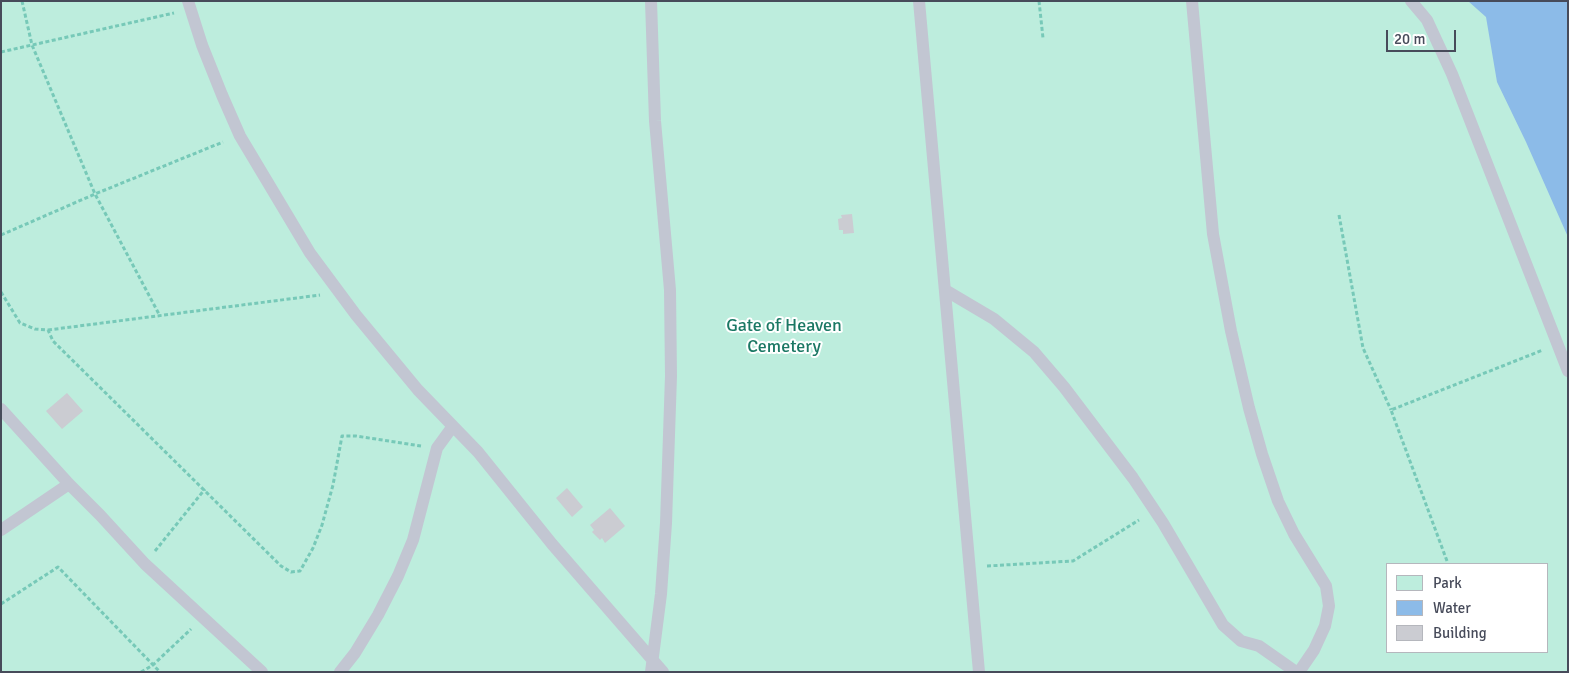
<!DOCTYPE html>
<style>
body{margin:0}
#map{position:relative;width:1569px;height:673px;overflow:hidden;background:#f0eeee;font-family:Signika,sans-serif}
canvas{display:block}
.frame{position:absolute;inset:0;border:2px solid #474b5a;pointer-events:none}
.legend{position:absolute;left:1386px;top:563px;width:162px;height:90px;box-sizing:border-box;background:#fff;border:1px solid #b5b7bd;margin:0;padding:6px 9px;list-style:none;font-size:15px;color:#474b5a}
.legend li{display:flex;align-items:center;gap:10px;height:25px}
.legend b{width:25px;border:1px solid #b5b7bd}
.scale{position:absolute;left:1386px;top:30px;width:70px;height:22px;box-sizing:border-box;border:2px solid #474b5a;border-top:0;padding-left:6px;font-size:15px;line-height:18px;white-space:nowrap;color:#474b5a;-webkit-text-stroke:4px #fff;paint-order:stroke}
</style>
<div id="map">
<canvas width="1569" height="673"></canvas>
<div class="frame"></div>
<ul class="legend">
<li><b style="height:14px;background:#bdeddd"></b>Park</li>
<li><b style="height:14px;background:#8cbbe8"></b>Water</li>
<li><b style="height:14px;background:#cbccd2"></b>Building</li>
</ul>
<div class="scale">20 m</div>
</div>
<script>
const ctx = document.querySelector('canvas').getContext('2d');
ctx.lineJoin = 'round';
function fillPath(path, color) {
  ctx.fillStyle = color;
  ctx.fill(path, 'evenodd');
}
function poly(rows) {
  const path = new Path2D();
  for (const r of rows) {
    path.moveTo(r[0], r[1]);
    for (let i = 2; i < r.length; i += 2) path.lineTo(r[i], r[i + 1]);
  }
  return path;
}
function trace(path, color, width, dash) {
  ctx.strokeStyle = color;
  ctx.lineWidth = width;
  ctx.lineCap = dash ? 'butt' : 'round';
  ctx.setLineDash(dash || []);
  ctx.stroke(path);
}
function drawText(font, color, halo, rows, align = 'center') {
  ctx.font = font + ' Signika,sans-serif';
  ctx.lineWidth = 4;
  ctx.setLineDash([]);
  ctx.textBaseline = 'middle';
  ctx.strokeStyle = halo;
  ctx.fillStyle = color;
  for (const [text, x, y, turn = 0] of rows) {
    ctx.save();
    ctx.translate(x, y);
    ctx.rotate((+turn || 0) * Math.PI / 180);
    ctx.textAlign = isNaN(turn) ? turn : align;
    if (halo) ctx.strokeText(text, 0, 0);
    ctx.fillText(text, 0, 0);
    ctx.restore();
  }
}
fillPath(poly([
 [1,1,1568,1,1568,672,1,672],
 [1388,564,1548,564,1548,652,1388,652]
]), '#bdeddd');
fillPath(poly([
 [1468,1,1568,1,1568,237,1526,142,1497,82,1486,17]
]), '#8cbbe8');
fillPath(poly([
 [852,214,854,233,843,234,843,230,839,230,838,219,842,218,841,215],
 [67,393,83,411,62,429,46,411],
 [567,488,583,507,572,517,556,498],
 [610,508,625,526,605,543,602,538,600,540,592,532,594,530,590,525]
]), '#cbccd2');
trace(poly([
 [22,1,32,45,95,194,160,316],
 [1039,1,1043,38],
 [1,52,174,13],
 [1339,215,1363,348,1391,410],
 [1,235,95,194,223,142],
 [1,292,20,323,35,329,48,330,53,341,281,566,291,572,300,571,313,548,322,525,333,485,342,436,356,436,421,446],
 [48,330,320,295],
 [155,551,205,489],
 [1447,561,1391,410,1543,350],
 [987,566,1073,561,1139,520],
 [1,604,58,567,160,672],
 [141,672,153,665,191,629]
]), '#77c9b8', 3, [4, 2.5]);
trace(poly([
 [188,1,202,45,222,95,240,136,310,253,356,315,418,390,478,452,552,544,663,672],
 [919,1,979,672],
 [1192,1,1213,234,1231,331,1249,408,1262,454,1278,501,1294,534,1326,586,1329,606,1325,626,1314,650,1299,672],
 [1411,1,1427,20,1452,74,1568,371],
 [945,290,994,319,1034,352,1064,387,1133,478,1163,523,1223,625,1241,641,1259,646,1296,672],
 [1,409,69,484,100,515,145,564,262,672],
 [1,530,69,484],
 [340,672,355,653,378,615,398,576,413,540,437,448,453,426],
 [651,672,661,594,666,523,671,376,670,290,655,121,651,1]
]), '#c2c6d2', 12);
drawText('18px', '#1b7864', '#fff', [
 ["Gate of Heaven",784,326],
 ["Cemetery",784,347]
]);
</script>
